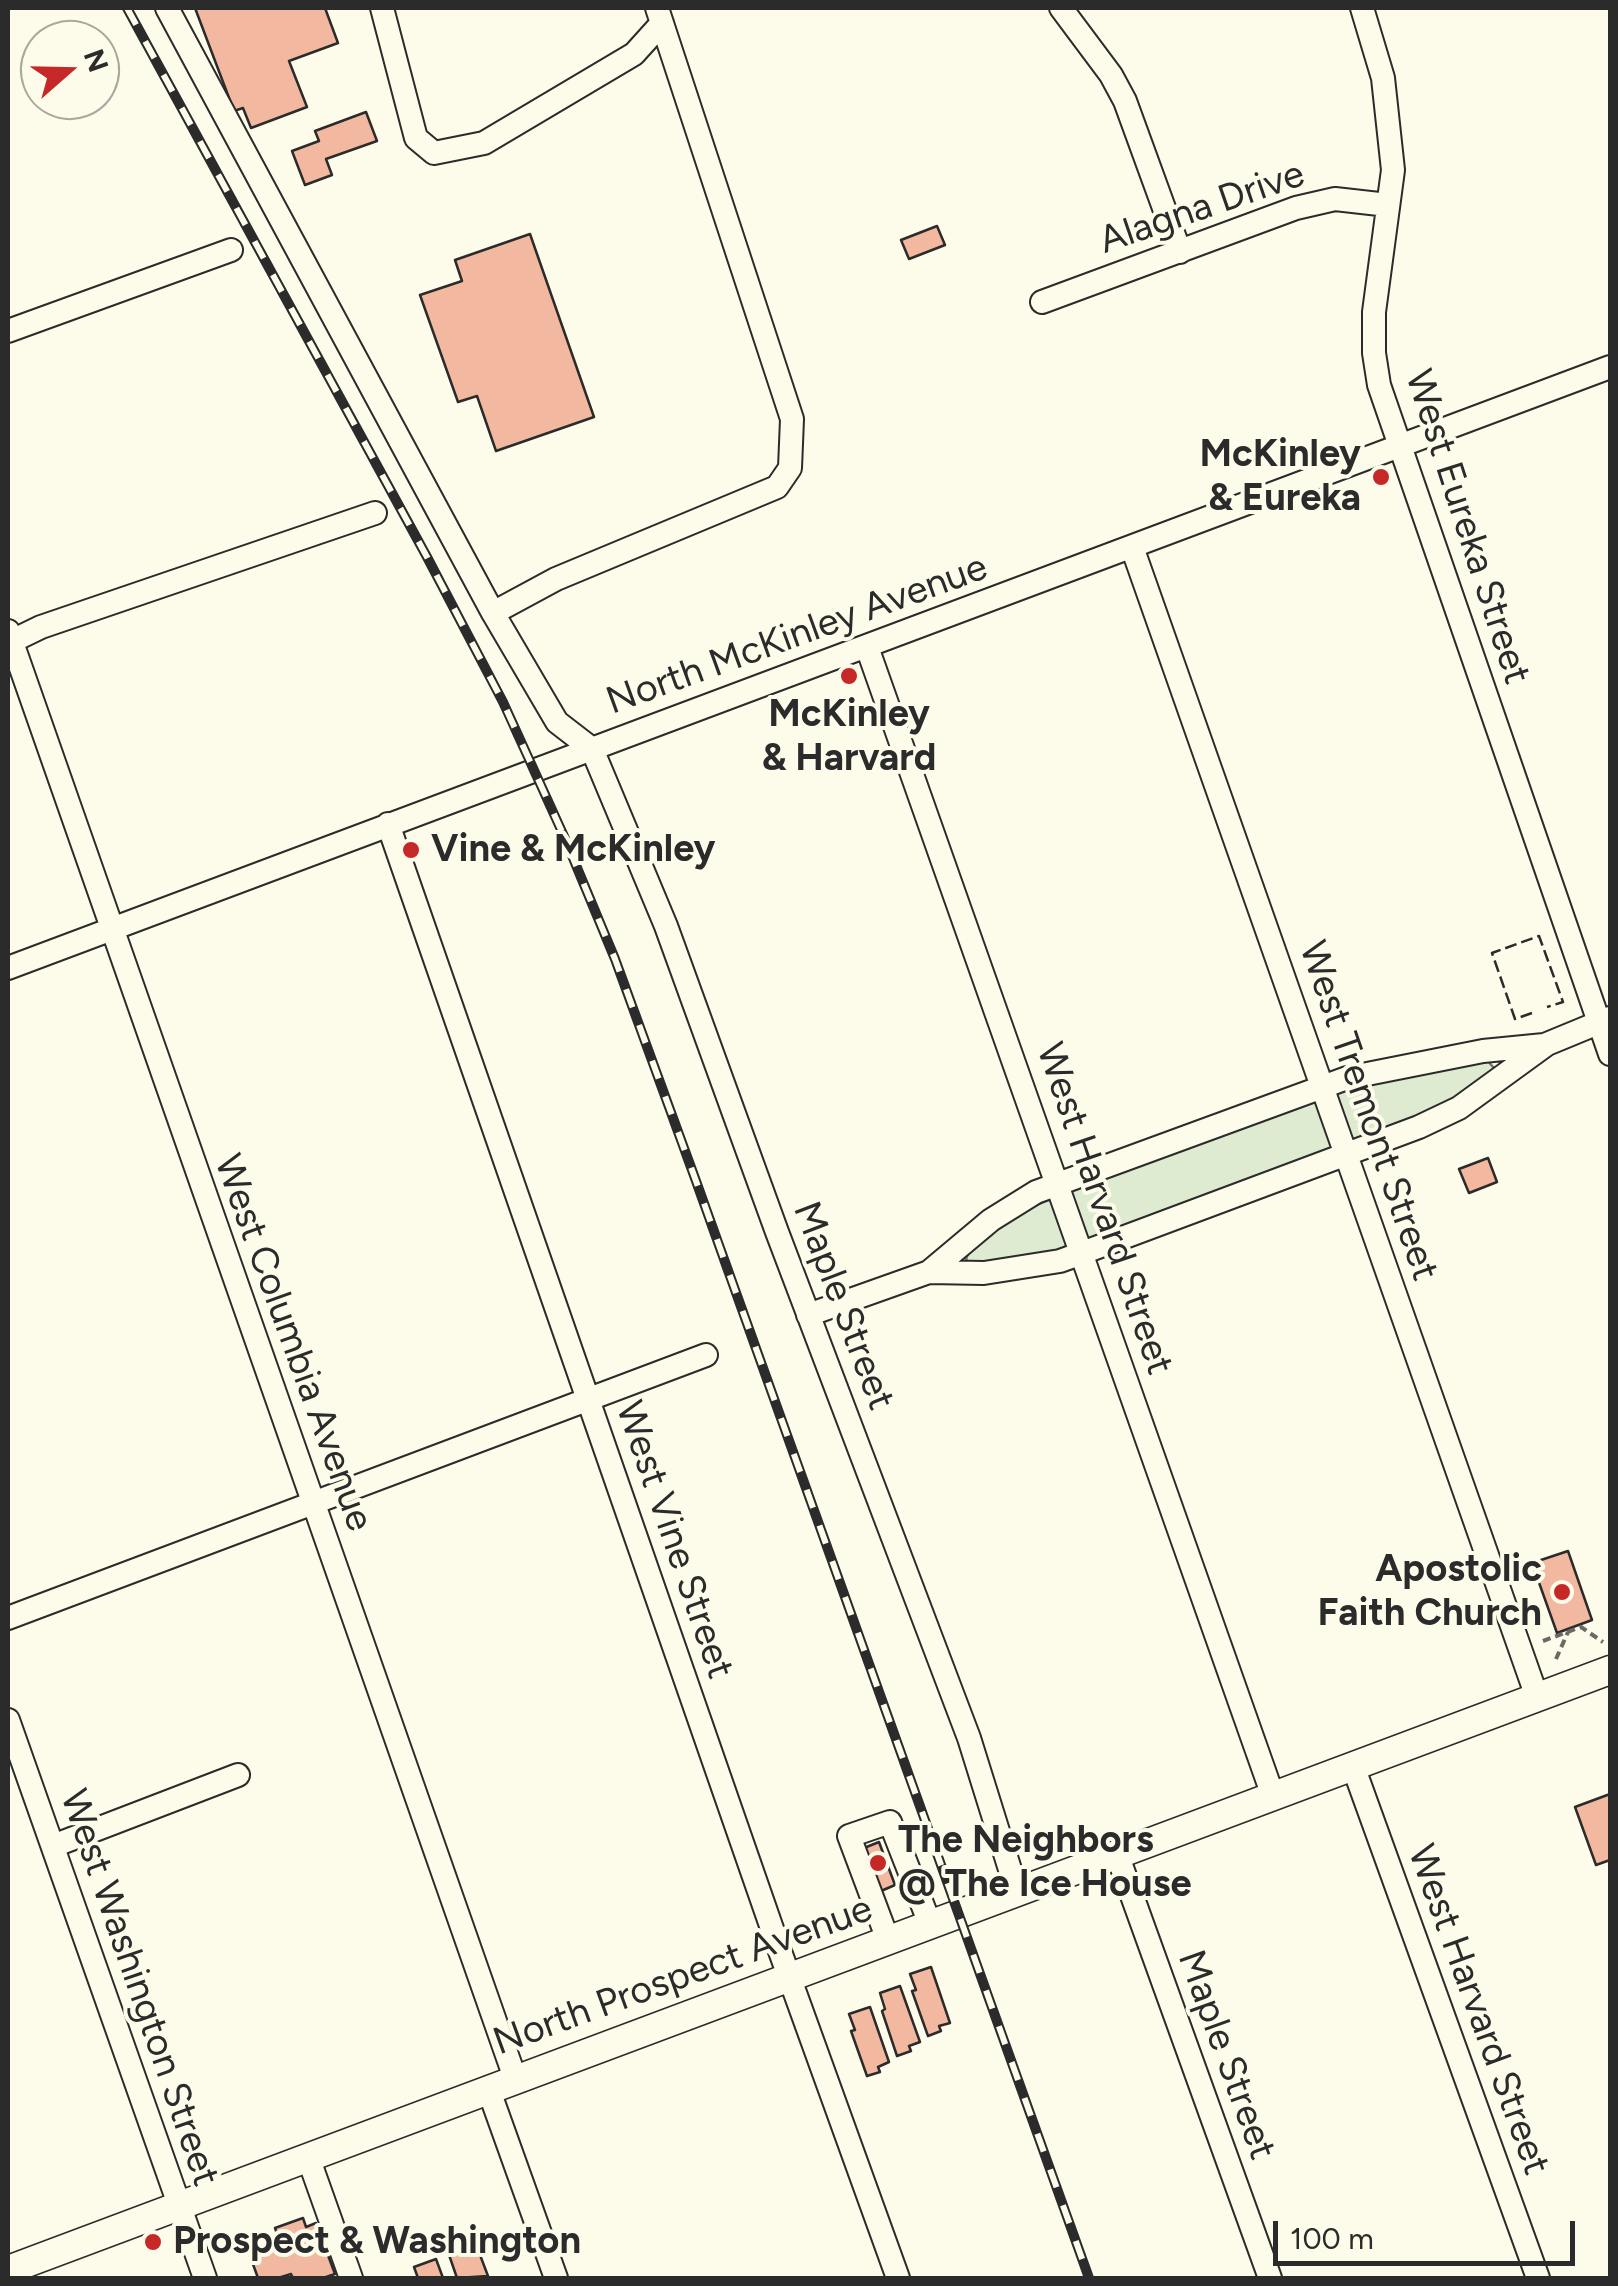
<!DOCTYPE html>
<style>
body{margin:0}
#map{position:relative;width:1618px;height:2286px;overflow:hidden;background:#fdfbea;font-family:Figtree,sans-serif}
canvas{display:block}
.frame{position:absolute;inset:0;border:10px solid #2b2b2b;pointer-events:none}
.north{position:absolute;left:20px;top:20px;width:100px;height:100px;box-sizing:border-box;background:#fdfbea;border:2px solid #a9a89e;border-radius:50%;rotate:70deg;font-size:28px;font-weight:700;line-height:40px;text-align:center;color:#2b2b2b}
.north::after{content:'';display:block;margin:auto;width:35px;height:45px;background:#c62828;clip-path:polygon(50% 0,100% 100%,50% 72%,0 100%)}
.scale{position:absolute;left:1273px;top:2221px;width:302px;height:45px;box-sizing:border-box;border:5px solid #2b2b2b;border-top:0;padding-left:12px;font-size:30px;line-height:35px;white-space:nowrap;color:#2b2b2b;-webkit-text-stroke:8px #fdfbea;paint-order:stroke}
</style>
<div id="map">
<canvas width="1618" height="2286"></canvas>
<div class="frame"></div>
<div class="north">N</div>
<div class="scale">100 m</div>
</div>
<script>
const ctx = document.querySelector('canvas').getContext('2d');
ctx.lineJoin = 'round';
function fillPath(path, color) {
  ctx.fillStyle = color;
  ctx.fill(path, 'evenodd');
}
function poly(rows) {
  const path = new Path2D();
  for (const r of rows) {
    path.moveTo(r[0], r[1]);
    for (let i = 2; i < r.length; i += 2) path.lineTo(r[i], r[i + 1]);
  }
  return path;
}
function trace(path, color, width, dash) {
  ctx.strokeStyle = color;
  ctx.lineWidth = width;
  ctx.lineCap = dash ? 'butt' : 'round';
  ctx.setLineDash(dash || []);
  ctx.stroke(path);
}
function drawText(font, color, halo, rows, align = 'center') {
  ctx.font = font + ' Figtree,sans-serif';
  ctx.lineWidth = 8;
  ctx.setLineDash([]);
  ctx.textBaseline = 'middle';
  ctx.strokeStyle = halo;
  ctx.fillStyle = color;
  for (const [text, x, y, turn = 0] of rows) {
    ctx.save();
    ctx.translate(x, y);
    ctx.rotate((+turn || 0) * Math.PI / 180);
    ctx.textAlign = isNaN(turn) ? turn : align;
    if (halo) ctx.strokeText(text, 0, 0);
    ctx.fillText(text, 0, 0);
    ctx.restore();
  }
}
const green = poly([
 [1486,1059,1494,1068,1492,1073,1456,1100,1412,1120,1049,1254,969,1264,966,1259,969,1251,977,1243,1027,1209,1095,1180,1367,1081,1486,1059]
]);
fillPath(green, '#deebd1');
trace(green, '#74746e', 2.5);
const building = poly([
 [195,8,325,8,338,43,289,61,307,107,251,128,243,108,234,111,195,8],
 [366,112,377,141,326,159,332,175,305,185,292,151,319,141,315,131,366,112],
 [937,226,945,245,909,259,901,240,937,226],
 [530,234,594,417,496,451,477,396,458,402,420,295,462,281,455,260,530,234],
 [1488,1158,1497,1182,1469,1193,1459,1169,1488,1158],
 [1568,1551,1592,1620,1557,1633,1532,1563,1568,1551],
 [1610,1794,1610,1860,1596,1865,1575,1807,1610,1794],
 [879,1842,895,1885,881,1891,864,1848,879,1842],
 [931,1967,950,2023,939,2026,941,2031,928,2036,912,1991,916,1990,910,1974,931,1967],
 [900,1986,920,2042,909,2046,911,2051,897,2056,882,2011,885,2009,880,1993,900,1986],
 [870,2007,889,2062,878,2067,880,2072,867,2076,851,2031,855,2030,849,2014,870,2007],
 [303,2218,306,2227,316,2223,335,2274,323,2278,293,2278,291,2274,278,2278,258,2278,250,2256,281,2245,275,2228,303,2218],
 [474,2239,488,2276,457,2278,447,2249,474,2239],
 [436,2259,443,2278,418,2278,414,2267,436,2259]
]);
fillPath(building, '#f2b8a0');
trace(building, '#2b2b2b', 2.5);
const minor = poly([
 [167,8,493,613,557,722,592,749,666,926,777,1232,969,1738,1017,1892],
 [382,8,416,138,434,153,484,143,634,54,662,23],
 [1061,8,1111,75,1125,101,1180,252],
 [1362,8,1383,78,1393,170,1374,312,1374,353,1379,385,1610,1054],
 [1042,302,1296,208,1335,199,1388,205],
 [8,331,231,250],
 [1132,547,1537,1697],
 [493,613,556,579,777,487,790,468,792,419,657,8],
 [8,631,515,2078],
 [8,643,41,627,375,513],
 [867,647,1273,1796],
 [388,824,777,1943,898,2278],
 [8,968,1610,367],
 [929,1272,991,1220,1036,1192,1347,1078,1483,1051,1544,1045],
 [808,1315,929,1272,984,1273,1060,1261,1082,1253,1419,1127,1459,1108,1547,1044,1610,1018],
 [8,1618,706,1355],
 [8,1720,205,2278],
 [1353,1766,1538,2278],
 [53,1846,238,1775],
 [1117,1854,1270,2278],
 [888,1940,849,1836,890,1822,930,1924],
 [488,2088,556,2278],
 [308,2157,351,2278]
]);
const major = poly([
 [8,2270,1610,1670]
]);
trace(minor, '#2b2b2b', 26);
trace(major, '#2b2b2b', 31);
trace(poly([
 [1543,1641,1581,1627,1603,1642],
 [1556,1659,1568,1632]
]), '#6a6964', 4, [8, 5]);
trace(minor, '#fdfbea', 22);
trace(major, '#fdfbea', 28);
const rail = poly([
 [127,8,427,557,503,702,563,834,615,959,696,1181,1089,2278]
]);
trace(rail, '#2b2b2b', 10);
trace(rail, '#fdfbea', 6, [19]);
trace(poly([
 [1532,1013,1515,1019,1492,953,1539,936,1563,1002,1547,1007]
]), '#2b2b2b', 2.5, [12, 5]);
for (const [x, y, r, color] of [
 [1381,477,10,"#c62828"],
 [849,676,10,"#c62828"],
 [411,850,10,"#c62828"],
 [1562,1592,10,"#c62828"],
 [878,1863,10,"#c62828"],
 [153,2242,10,"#c62828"]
]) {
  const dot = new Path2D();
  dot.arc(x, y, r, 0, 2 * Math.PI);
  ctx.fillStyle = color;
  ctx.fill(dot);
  trace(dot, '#fdfbea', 4);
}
drawText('38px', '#2b2b2b', '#fdfbea', [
 ["Alagna Drive",1202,208,-19],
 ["West Eureka Street",1467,527,72],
 ["North McKinley Avenue",797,635,-20],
 ["West Tremont Street",1368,1111,71],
 ["West Harvard Street",1104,1209,71],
 ["Maple Street",843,1306,69],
 ["West Columbia Avenue",293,1343,70],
 ["West Vine Street",674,1540,71],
 ["North Prospect Avenue",683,1976,-20],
 ["West Washington Street",139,1988,71],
 ["West Harvard Street",1478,2010,70],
 ["Maple Street",1226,2055,70]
]);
drawText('bold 38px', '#2b2b2b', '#fdfbea', [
 ["McKinley",1361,455,"right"],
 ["& Eureka",1361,499,"right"],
 ["McKinley",849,715,"center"],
 ["& Harvard",849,759,"center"],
 ["Vine & McKinley",431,850],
 ["Apostolic",1542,1570,"right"],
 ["Faith Church",1542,1614,"right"],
 ["The Neighbors",898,1841],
 ["@ The Ice House",898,1885],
 ["Prospect & Washington",173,2242]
], 'left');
</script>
